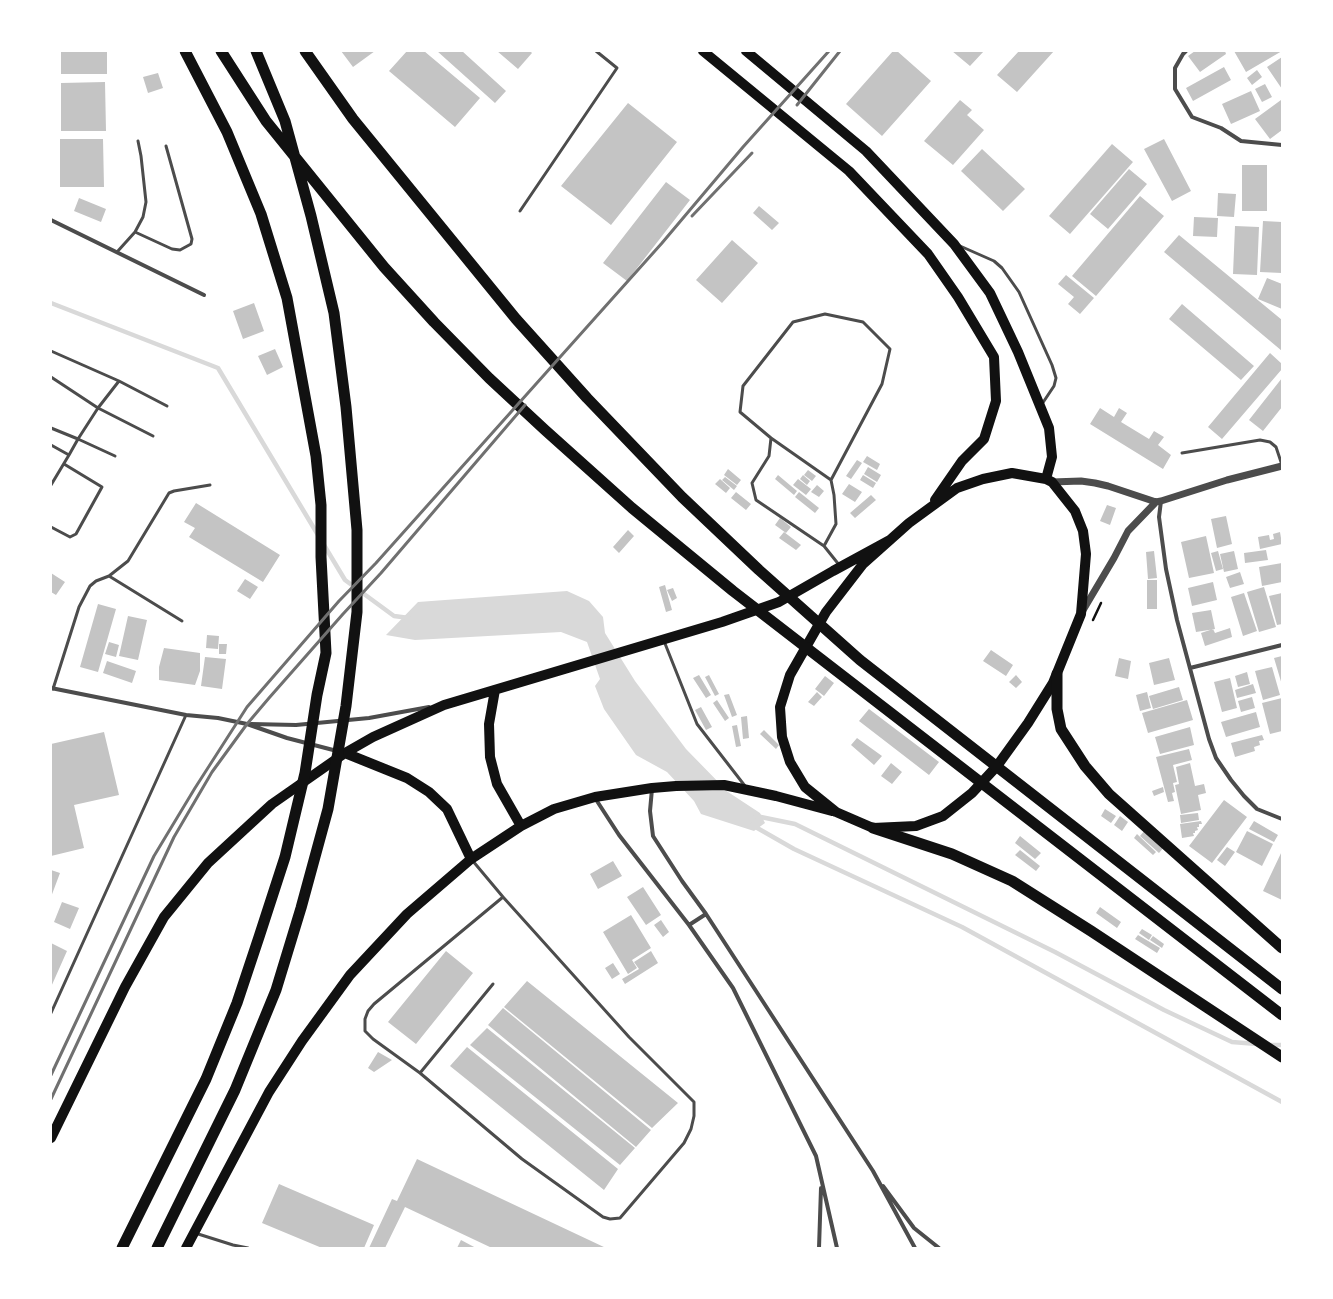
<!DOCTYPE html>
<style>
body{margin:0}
#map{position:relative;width:1333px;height:1299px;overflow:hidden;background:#fff;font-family:Jost,sans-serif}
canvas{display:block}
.frame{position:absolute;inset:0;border:52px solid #fff;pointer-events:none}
</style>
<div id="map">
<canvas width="1333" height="1299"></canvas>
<div class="frame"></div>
</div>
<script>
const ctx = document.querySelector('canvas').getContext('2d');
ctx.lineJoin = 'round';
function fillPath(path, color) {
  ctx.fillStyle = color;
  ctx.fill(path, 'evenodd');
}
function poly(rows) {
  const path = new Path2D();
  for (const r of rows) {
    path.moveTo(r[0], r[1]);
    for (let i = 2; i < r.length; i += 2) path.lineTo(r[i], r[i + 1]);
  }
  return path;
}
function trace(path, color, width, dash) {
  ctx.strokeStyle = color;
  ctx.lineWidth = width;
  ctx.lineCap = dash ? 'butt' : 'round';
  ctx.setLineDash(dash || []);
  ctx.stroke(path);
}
fillPath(poly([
 [567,591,589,601,603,617,605,633,635,681,686,749,728,792,760,813,765,823,754,831,701,814,694,801,667,772,636,755,604,709,595,686,600,679,587,642,561,632,415,640,386,635,418,602]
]), '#d9d9d9');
trace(poly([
 [51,303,218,368,318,535],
 [324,545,345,580,394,616,409,618],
 [756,816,795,824,1055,952,1164,1010,1232,1042,1257,1044],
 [752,825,794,849,962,927,1282,1102],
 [1268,1045,1282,1045]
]), '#d9d9d9', 4.5);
fillPath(poly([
 [61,51,107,51,107,74,61,74],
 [341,51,375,51,353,67],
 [407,51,424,51,480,98,455,127,389,71],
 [437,51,462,51,506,91,495,103],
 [497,51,530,51,532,53,518,69],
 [893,51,897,51,931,81,882,136,846,104],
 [952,51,984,51,970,66],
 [1019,51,1054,51,1017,92,997,75],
 [1195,51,1225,51,1226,54,1200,72,1188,56],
 [1234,51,1282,51,1246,72],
 [1282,57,1282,89,1267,67],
 [1224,67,1231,80,1193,101,1186,88],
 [1257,70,1262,77,1252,85,1247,78],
 [158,73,163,88,148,93,143,77],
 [105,82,106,131,61,131,61,83],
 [1265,84,1272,97,1262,102,1255,89],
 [1251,91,1260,111,1231,124,1222,104],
 [960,100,972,110,967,115,984,130,953,165,924,141],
 [1281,100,1282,130,1270,139,1255,119],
 [628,103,677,142,611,225,561,186],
 [60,139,103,139,104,187,60,187],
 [1164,139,1191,191,1172,201,1144,149],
 [1112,144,1133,162,1070,234,1049,216],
 [982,149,1025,189,1003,211,961,171],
 [1242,165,1267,165,1267,211,1242,211],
 [1129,169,1147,184,1108,229,1090,214],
 [666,182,690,200,627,281,603,263],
 [1218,193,1236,194,1234,217,1217,216],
 [1140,196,1164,216,1096,296,1072,276],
 [79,198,106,209,101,222,74,211],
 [759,206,779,223,772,230,753,213],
 [1194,217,1218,218,1217,237,1193,236],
 [1263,221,1282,222,1282,273,1260,272],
 [1235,226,1259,227,1257,275,1233,274],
 [1179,235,1282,320,1282,351,1164,252],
 [732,240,758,263,722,303,696,280],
 [1066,275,1094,298,1080,314,1068,304,1074,297,1058,284],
 [1267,278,1282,284,1282,309,1258,299],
 [254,303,264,331,243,339,233,311],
 [1182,304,1254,366,1241,380,1169,319],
 [275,349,283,367,267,375,258,356],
 [1270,353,1282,364,1282,369,1222,439,1208,427],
 [1282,378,1282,407,1263,431,1249,420],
 [1100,408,1114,417,1119,408,1127,413,1121,422,1149,439,1154,431,1164,437,1158,445,1171,455,1163,469,1090,424],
 [867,456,880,464,877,470,863,462],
 [857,460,862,463,851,479,846,476],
 [868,467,881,475,877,482,864,474],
 [728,469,741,480,737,485,724,475],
 [808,470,816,476,812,481,804,475],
 [778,475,797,491,794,495,775,479],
 [803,475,810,481,807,485,800,479],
 [863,475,876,483,873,488,860,480],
 [725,477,737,486,734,490,722,480],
 [720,479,730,488,726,493,715,484],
 [798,479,811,489,806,495,793,485],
 [849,484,862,492,855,502,842,494],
 [817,485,824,491,819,497,811,492],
 [736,492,751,504,746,510,731,498],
 [799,492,819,508,815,513,795,497],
 [871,495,876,500,855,518,850,513],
 [196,503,280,555,263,582,189,537,195,528,184,522],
 [1107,505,1116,508,1110,525,1100,521],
 [1226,516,1232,544,1217,548,1211,519],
 [780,518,791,527,786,533,775,525],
 [628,530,634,536,619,553,613,547],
 [784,532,801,545,796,550,779,538],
 [1280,532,1282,544,1260,549,1258,537,1269,535,1270,540,1274,539,1273,534],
 [1206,536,1214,573,1189,578,1181,542],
 [1266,550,1268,560,1245,563,1244,553],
 [1154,551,1157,578,1148,579,1146,552],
 [1218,551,1223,569,1216,571,1211,553],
 [1234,551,1238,569,1224,572,1220,554],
 [1282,563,1282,582,1262,586,1259,567],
 [1240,572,1244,584,1230,588,1226,577],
 [51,573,65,582,56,595,51,592],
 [245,579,258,587,250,599,237,591],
 [1147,580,1157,580,1157,609,1147,609],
 [1213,582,1217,600,1192,606,1188,588],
 [665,585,672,610,666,612,659,587],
 [1264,587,1276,627,1259,632,1247,592],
 [673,588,677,598,672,601,667,590],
 [1244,593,1257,631,1243,636,1231,597],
 [1282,593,1282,624,1277,625,1269,596],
 [98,604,116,609,98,672,80,667],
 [1211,610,1215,629,1196,632,1192,613],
 [128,616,147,620,138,660,119,656],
 [1230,628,1232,637,1205,646,1201,633,1213,629,1215,633],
 [207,635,219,636,218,649,206,648],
 [109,642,119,645,116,657,105,654],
 [219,644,227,644,226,654,219,654],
 [164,648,200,653,200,671,195,685,159,680,159,667],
 [991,650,1013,665,1006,676,983,661],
 [1282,656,1282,685,1274,658],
 [205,657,226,659,222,689,201,686],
 [1119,658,1131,661,1128,679,1115,676],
 [1169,658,1175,680,1154,685,1149,663],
 [107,661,136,671,132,683,103,673],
 [1272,667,1280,695,1263,700,1255,671],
 [1247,672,1250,684,1238,687,1235,676],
 [699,675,711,695,706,698,693,678],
 [709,675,719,694,715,696,705,677],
 [1016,675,1022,682,1016,688,1009,682],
 [825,676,834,683,824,696,815,689],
 [1230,678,1237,708,1222,712,1214,682],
 [1253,684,1256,693,1237,698,1235,690],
 [1179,687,1183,700,1153,709,1149,696],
 [817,692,822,697,814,706,808,702],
 [1147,692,1151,708,1140,711,1136,695],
 [729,694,737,715,732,717,724,695],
 [1252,697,1255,708,1241,712,1238,701],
 [1282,698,1282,731,1270,734,1262,703],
 [717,700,729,718,725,721,713,703],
 [1187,700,1193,720,1148,733,1142,713],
 [701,707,712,727,706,730,695,710],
 [869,709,939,762,929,775,859,721],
 [1256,712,1260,727,1226,737,1221,722],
 [747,716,749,738,743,739,741,717],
 [737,725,741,746,736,747,732,726],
 [1190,727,1194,745,1160,754,1155,737],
 [764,730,779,745,776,749,760,734],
 [104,732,119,795,74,805,84,848,51,856,51,744],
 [1262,735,1264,740,1259,741,1260,745,1254,747,1255,751,1235,757,1231,743],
 [857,738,882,756,874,765,851,745],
 [1189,749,1192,760,1173,765,1177,782,1173,783,1175,792,1172,793,1174,801,1168,802,1156,757],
 [891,763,902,772,892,784,881,776],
 [1190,763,1195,786,1204,784,1206,793,1198,795,1201,810,1181,814,1175,785,1179,784,1176,767],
 [1163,787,1164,792,1154,796,1152,791],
 [1224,800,1247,817,1212,863,1189,846],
 [1105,809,1116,816,1111,823,1101,816],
 [1198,813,1199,820,1181,823,1180,815],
 [1120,816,1128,822,1122,831,1114,825],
 [1201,821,1202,824,1199,824,1199,827,1197,827,1198,830,1195,831,1195,833,1193,833,1194,836,1182,838,1180,824],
 [1254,821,1278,835,1274,842,1249,829],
 [1145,830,1164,847,1159,853,1140,836],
 [1247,831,1273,844,1262,866,1236,852],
 [1137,834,1156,852,1153,855,1134,838],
 [1020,836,1041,853,1035,859,1015,843],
 [1227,847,1235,852,1225,866,1217,860],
 [1020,850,1040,866,1036,871,1015,855],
 [1282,851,1282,900,1263,891],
 [613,861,622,876,598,889,590,874],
 [51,870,60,873,51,897],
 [643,887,661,915,646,925,627,897],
 [62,902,79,908,70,929,54,922],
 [1100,907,1121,922,1117,928,1096,913],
 [631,915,651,948,632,960,637,968,628,974,603,932],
 [661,920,669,932,663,937,654,925],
 [1142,929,1152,935,1149,940,1139,933],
 [1138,935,1160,948,1157,953,1135,939],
 [1153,936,1164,944,1162,948,1150,940],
 [51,943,67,951,51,987],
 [446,951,473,973,416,1044,388,1022],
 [651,951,658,963,625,984,622,979,639,969,634,962],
 [613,963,620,974,612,979,605,968],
 [527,981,678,1103,652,1128,504,1007],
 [503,1008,651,1130,636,1147,488,1025],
 [487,1028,635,1148,620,1165,470,1045],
 [467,1047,618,1169,604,1190,450,1066],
 [378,1052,392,1060,374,1072,368,1068],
 [417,1159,606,1248,492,1248,405,1207,385,1248,369,1248,392,1199,397,1201],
 [279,1184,374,1225,364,1248,322,1248,262,1223],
 [461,1240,476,1248,457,1248]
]), '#c4c4c4');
trace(poly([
 [1093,620,1101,603]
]), '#111', 2.5);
trace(poly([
 [520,211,617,68,596,51],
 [135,232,172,249,180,250,191,244,192,239,166,146],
 [960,246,994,261,1002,268,1019,292,1052,365,1056,378,1054,386,1042,404],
 [117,252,135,232,143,217,146,202,141,156,138,141],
 [51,351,119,381,98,408,51,377],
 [119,381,167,406],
 [51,428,78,439,69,455,51,445],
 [771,438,831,480],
 [1182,453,1260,440,1270,442,1276,447,1282,465],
 [115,456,78,439,98,408,153,436],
 [51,485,69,455],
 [51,527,70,537,76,534,102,487,64,464],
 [824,546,836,524,834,495,831,480,882,384,890,349,863,322,825,314,793,322,743,386,740,412,771,438,769,456,752,483,756,500,824,546,840,566],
 [109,576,182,621],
 [664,641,697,724,745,786],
 [53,689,79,607,90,586,96,581,109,576,128,561,169,493,174,491,210,485],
 [472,860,503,897,374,1004,368,1011,365,1019,365,1031,373,1039,420,1073,522,1159,603,1217,610,1219,620,1218,684,1143,691,1129,694,1116,694,1102,629,1037,503,897],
 [51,1013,186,715],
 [420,1073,493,984],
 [195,1233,233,1245,248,1248]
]), '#4c4c4c', 3);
trace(poly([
 [1186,51,1183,54,1175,68,1175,89,1192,117,1221,128,1241,141,1282,145],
 [51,220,204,295],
 [1161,501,1159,517,1166,569,1177,620,1209,739,1216,758,1231,780,1244,796,1257,809,1282,819],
 [1190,668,1282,645],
 [51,688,186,715,218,718,247,724,287,738,337,751],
 [251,724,296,725,369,718,429,707],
 [652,789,650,811,653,836,682,881,706,914,873,1171,915,1248],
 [595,798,619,835,689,925,733,988,816,1156,837,1248],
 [689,925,706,914],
 [883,1186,914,1228,939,1248],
 [819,1248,821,1188]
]), '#4c4c4c', 4);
trace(poly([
 [1052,482,1081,481,1095,483,1108,486,1156,502,1161,501,1227,480,1282,466],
 [1082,612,1114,558,1128,531,1156,502]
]), '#4c4c4c', 7);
trace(poly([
 [703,51,849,171,928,254,958,297,994,357,996,401,984,439,962,461,935,500],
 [746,51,866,151,954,244,990,293,1018,352,1049,428,1052,457,1046,479],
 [1012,473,1046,479,1052,482,1075,511,1083,531,1086,554,1081,614,1053,683,1028,723,997,766,972,793,943,816,916,826,873,828,836,812,805,787,790,762,782,737,780,707,790,675,826,612,863,564,909,523,957,488,983,479,1012,473],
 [495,690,489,724,490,757,497,784,521,826],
 [345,753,407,778,429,792,447,809,471,859],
 [51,1138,125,987,164,917,208,863,272,804,345,753,373,737,444,705,722,622,779,602,833,571,890,540],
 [186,1248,269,1092,302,1041,350,975,407,914,471,859,521,826,554,809,595,797,652,788,676,786,724,785,776,796,832,811]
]), '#111', 10);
trace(poly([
 [221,51,266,121,384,267,434,322,489,378,545,430,632,508,733,591,1282,1015],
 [305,51,353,119,516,319,587,398,682,497,759,570,860,660,1282,989],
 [1057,674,1057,709,1061,729,1085,766,1109,794,1282,948],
 [873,828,952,854,1012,881,1091,931,1282,1057],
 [122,1248,206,1079,237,1003,259,937,285,857,305,773,317,695,326,653,321,557,321,505,316,456,287,298,261,214,227,132,185,51],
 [157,1248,235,1090,276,990,301,908,328,809,346,706,357,612,357,530,346,407,334,313,311,216,285,121,256,51]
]), '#111', 11);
trace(poly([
 [797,105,840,51],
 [692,216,752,153],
 [51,1075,154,856,195,788,247,707,339,601,376,563,662,243,743,147,829,51],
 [51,1099,174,837,212,772,247,724,269,698,343,614,381,573,525,405]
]), '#707070', 3);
</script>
